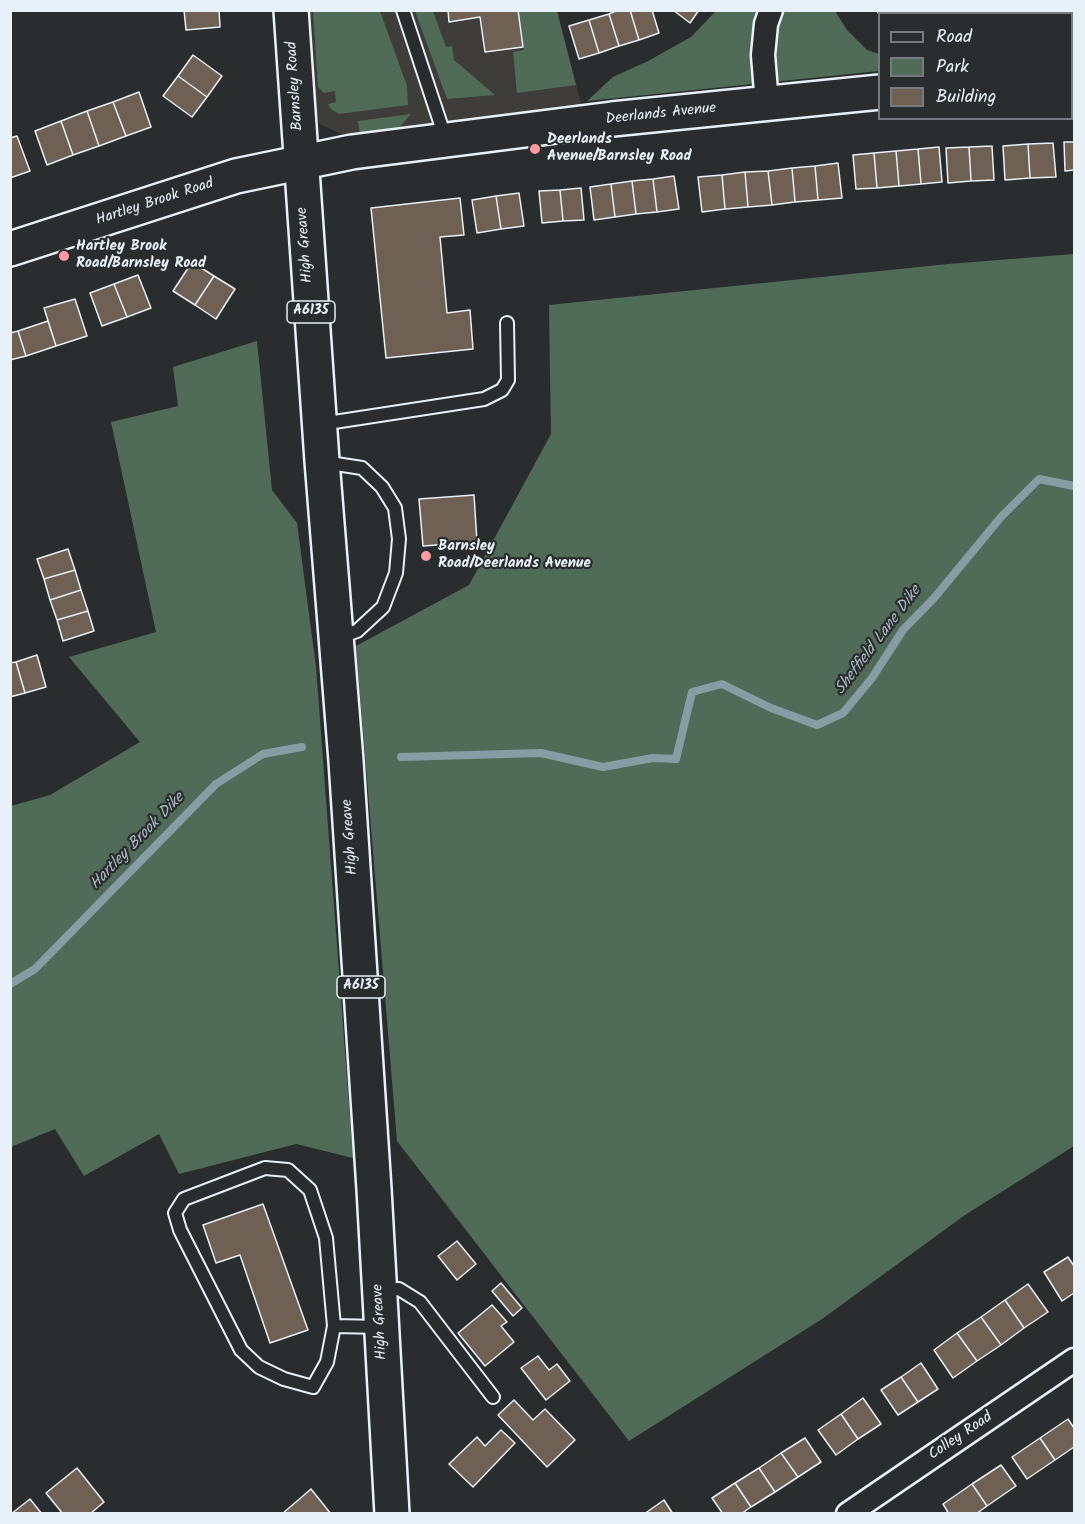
<!DOCTYPE html>
<style>
body{margin:0}
#map{position:relative;width:1085px;height:1524px;overflow:hidden;background:#2a2d2e;font-family:Kalam,sans-serif}
canvas{display:block}
.frame{position:absolute;inset:0;border:12px solid #e8f1f8;pointer-events:none}
.legend{position:absolute;left:878px;top:12px;width:195px;height:108px;box-sizing:border-box;background:#2a2d2e;border:2px solid #767b7f;margin:0;padding:8px 10px;list-style:none;font-size:18px;color:#e8f1f8}
.legend li{display:flex;align-items:center;gap:12px;height:30px}
.legend b{width:30px;border:2px solid #767b7f}
</style>
<div id="map">
<canvas width="1085" height="1524"></canvas>
<div class="frame"></div>
<ul class="legend">
<li><b style="height:8px;background:#2a2d2e"></b>Road</li>
<li><b style="height:16px;background:#516b59"></b>Park</li>
<li><b style="height:16px;background:#6e6154"></b>Building</li>
</ul>
</div>
<script>
const ctx = document.querySelector('canvas').getContext('2d');
ctx.lineJoin = 'round';
function fillPath(path, color) {
  ctx.fillStyle = color;
  ctx.fill(path, 'evenodd');
}
function poly(rows) {
  const path = new Path2D();
  for (const r of rows) {
    path.moveTo(r[0], r[1]);
    for (let i = 2; i < r.length; i += 2) path.lineTo(r[i], r[i + 1]);
  }
  return path;
}
function trace(path, color, width, dash) {
  ctx.strokeStyle = color;
  ctx.lineWidth = width;
  ctx.lineCap = dash ? 'butt' : 'round';
  ctx.setLineDash(dash || []);
  ctx.stroke(path);
}
function drawText(font, color, halo, rows, align = 'center') {
  ctx.font = font + ' Kalam,sans-serif';
  ctx.lineWidth = 4.5;
  ctx.setLineDash([]);
  ctx.textBaseline = 'middle';
  ctx.strokeStyle = halo;
  ctx.fillStyle = color;
  for (const [text, x, y, turn = 0] of rows) {
    ctx.save();
    ctx.translate(x, y);
    ctx.rotate((+turn || 0) * Math.PI / 180);
    ctx.textAlign = isNaN(turn) ? turn : align;
    if (halo) ctx.strokeText(text, 0, 0);
    ctx.fillText(text, 0, 0);
    ctx.restore();
  }
}
fillPath(poly([
 [304,11,557,11,582,107,398,129,351,137,339,133,320,124,311,108]
]), '#3e3d39');
fillPath(poly([
 [313,11,380,11,407,86,408,105,339,114,331,109,328,104,336,102,335,91,324,93,318,87],
 [415,11,433,11,446,47,452,46,454,60,495,95,447,99],
 [518,11,557,11,576,85,517,93,513,52,524,50],
 [716,11,835,11,847,30,867,50,879,54,879,71,587,101,613,77,648,61,691,37],
 [411,114,398,129,360,134,358,121],
 [1074,254,1074,1146,965,1215,822,1319,629,1441,397,1141,356,646,469,585,551,434,549,305,948,264],
 [257,341,272,490,297,523,316,667,353,1158,296,1144,179,1174,159,1134,84,1176,55,1129,11,1147,11,806,50,795,140,742,69,657,156,632,111,422,178,406,173,367]
]), '#516b59');
trace(poly([
 [401,757,541,753,603,767,653,758,676,759,692,692,722,684,771,708,817,725,843,713,872,678,903,630,935,597,1001,517,1039,479,1074,486],
 [10,984,35,969,216,784,263,754,302,747]
]), '#889da3', 8);
const building = poly([
 [184,10,219,10,220,27,186,30,184,10],
 [448,10,518,10,523,47,485,52,480,17,449,22,448,10],
 [618,10,630,10,639,40,619,46,609,14,618,10],
 [630,10,652,10,659,33,639,40,630,10],
 [673,10,699,10,690,23,673,10],
 [876,10,911,10,913,14,880,14,880,15,876,10],
 [939,10,964,10,964,14,939,14,939,10],
 [964,10,988,10,988,14,964,14,964,10],
 [1002,10,1025,10,1025,14,1002,14,1002,10],
 [1025,10,1049,10,1049,14,1025,14,1025,10],
 [609,14,619,46,599,53,589,20,609,14],
 [589,20,599,53,579,59,569,26,589,20],
 [193,55,222,76,207,97,178,76,193,55],
 [178,76,207,97,192,117,163,96,178,76],
 [139,92,151,127,126,136,113,102,139,92],
 [113,102,126,136,99,146,87,111,113,102],
 [87,111,99,146,73,155,61,121,87,111],
 [61,121,73,155,47,165,35,131,61,121],
 [17,136,30,171,10,178,10,138,17,136],
 [1064,142,1074,142,1074,170,1065,171,1064,142],
 [1053,143,1056,177,1030,178,1028,144,1053,143],
 [1028,144,1030,178,1005,180,1003,146,1028,144],
 [992,146,994,180,971,181,969,147,992,146],
 [939,147,942,182,921,184,918,149,939,147],
 [969,147,971,181,948,183,946,148,969,147],
 [918,149,921,184,899,186,896,151,918,149],
 [896,151,899,186,877,188,874,153,896,151],
 [874,153,877,188,856,189,853,155,874,153],
 [838,163,842,198,818,200,815,166,838,163],
 [815,166,818,200,795,202,792,168,815,166],
 [792,168,795,202,772,205,768,171,792,168],
 [768,171,772,205,748,207,745,172,768,171],
 [745,172,748,207,725,209,722,175,745,172],
 [722,175,725,209,702,212,698,177,722,175],
 [674,176,679,209,657,212,653,179,674,176],
 [653,179,657,212,636,214,632,181,653,179],
 [632,181,636,214,615,217,611,184,632,181],
 [611,184,615,217,594,220,590,187,611,184],
 [581,188,584,220,563,221,560,190,581,188],
 [560,190,563,221,542,223,539,191,560,190],
 [519,193,524,226,501,229,496,196,519,193],
 [496,196,501,229,477,233,472,200,496,196],
 [460,198,464,235,440,237,447,313,470,310,473,349,386,358,371,208,460,198],
 [192,262,214,276,195,305,173,291,192,262],
 [138,275,151,308,127,317,114,284,138,275],
 [214,276,235,289,216,319,195,305,214,276],
 [114,284,127,317,102,326,90,293,114,284],
 [75,299,87,336,56,346,44,308,75,299],
 [48,321,56,346,26,356,18,331,48,321],
 [18,331,26,356,10,360,10,333,18,331],
 [474,495,477,542,423,546,419,499,474,495],
 [68,549,75,570,44,579,37,559,68,549],
 [75,570,81,590,50,600,44,579,75,570],
 [81,590,88,611,57,620,50,600,81,590],
 [88,611,94,631,63,641,57,620,88,611],
 [37,655,46,687,25,693,16,662,37,655],
 [16,662,25,693,10,697,10,663,16,662],
 [263,1204,308,1330,270,1343,240,1255,216,1263,203,1225,263,1204],
 [457,1241,476,1264,457,1280,438,1256,457,1241],
 [1068,1257,1074,1266,1074,1293,1062,1301,1044,1272,1068,1257],
 [501,1283,522,1308,513,1316,492,1291,501,1283],
 [1028,1284,1048,1312,1024,1328,1005,1300,1028,1284],
 [1005,1300,1024,1328,1001,1345,981,1317,1005,1300],
 [492,1305,507,1322,501,1326,514,1342,485,1366,458,1333,492,1305],
 [981,1317,1001,1345,977,1361,957,1333,981,1317],
 [957,1333,977,1361,953,1378,934,1350,957,1333],
 [538,1356,549,1370,557,1364,570,1381,546,1400,521,1368,538,1356],
 [921,1363,938,1389,918,1402,901,1377,921,1363],
 [901,1377,918,1402,898,1415,881,1390,901,1377],
 [863,1398,881,1424,858,1439,841,1414,863,1398],
 [514,1400,533,1420,545,1409,575,1440,547,1467,498,1415,514,1400],
 [841,1414,858,1439,836,1455,818,1430,841,1414],
 [1068,1419,1074,1428,1074,1447,1055,1460,1040,1438,1068,1419],
 [501,1430,515,1443,473,1487,449,1464,477,1437,485,1446,501,1430],
 [805,1438,821,1462,798,1477,781,1453,805,1438],
 [1040,1438,1055,1460,1027,1479,1012,1457,1040,1438],
 [781,1453,798,1477,775,1492,759,1468,781,1453],
 [1001,1465,1016,1486,987,1506,972,1484,1001,1465],
 [77,1468,104,1502,90,1514,63,1514,46,1493,77,1468],
 [759,1468,775,1492,751,1507,735,1483,759,1468],
 [735,1483,751,1507,741,1514,723,1514,712,1498,735,1483],
 [972,1484,987,1506,976,1514,949,1514,943,1504,972,1484],
 [311,1489,331,1514,282,1514,311,1489],
 [30,1499,42,1514,11,1514,30,1499],
 [664,1500,673,1514,644,1514,664,1500]
]);
fillPath(building, '#6e6154');
trace(building, '#e8f1f8', 1.5);
const lane = poly([
 [403,10,445,137],
 [321,424,484,399,502,390,508,380,507,323],
 [323,462,362,468,382,487,395,508,399,539,396,573,383,607,357,631,337,638],
 [265,1168,288,1170,310,1190,326,1238,334,1326,327,1362,313,1387,284,1379,259,1367,241,1350,180,1230,175,1213,184,1199,265,1168],
 [380,1290,399,1289,420,1302,493,1397],
 [334,1326,381,1327]
]);
const street = poly([
 [767,104,763,55,766,24,771,10],
 [848,1514,1074,1360]
]);
const secondary = poly([
 [1072,76,1074,75],
 [10,249,236,176,352,152,612,119,880,92]
]);
const primary = poly([
 [291,10,322,461,346,761,374,1189,392,1514]
]);
trace(lane, '#e8f1f8', 16);
trace(street, '#e8f1f8', 27);
trace(secondary, '#e8f1f8', 38);
trace(primary, '#e8f1f8', 38);
trace(lane, '#2a2d2e', 12);
trace(street, '#2a2d2e', 22);
trace(secondary, '#2a2d2e', 33);
trace(primary, '#2a2d2e', 33);
for (const [x, y, r, color] of [
 [535,149,6,"#ff9aa2"],
 [64,256,6,"#ff9aa2"],
 [426,556,6,"#ff9aa2"]
]) {
  const dot = new Path2D();
  dot.arc(x, y, r, 0, 2 * Math.PI);
  ctx.fillStyle = color;
  ctx.fill(dot);
  trace(dot, '#2a2d2e', 2);
}
for (const [x, y, w] of [
 [311,312,48],
 [361,987,48]
]) {
  const box = new Path2D();
  box.roundRect(x - w / 2, y - 11, w, 22, 4.5);
  ctx.fillStyle = '#2a2d2e';
  ctx.fill(box);
  trace(box, '#e8f1f8', 1.5);
}
drawText('bold 14px', '#e8f1f8', null, [
 ["A6135",311,312],
 ["A6135",361,987]
]);
drawText('15px', '#e8f1f8', '#2a2d2e', [
 ["Barnsley Road",296,86,-94],
 ["Deerlands Avenue",661,115,-6],
 ["Hartley Brook Road",155,203,-18],
 ["High Greave",306,245,-94],
 ["High Greave",351,837,-94],
 ["High Greave",381,1322,-93],
 ["Colley Road",961,1437,-34]
]);
drawText('bold 15px', '#e8f1f8', '#2a2d2e', [
 ["Deerlands",547,140],
 ["Avenue/Barnsley Road",547,157],
 ["Hartley Brook",76,247],
 ["Road/Barnsley Road",76,264],
 ["Barnsley",438,547],
 ["Road/Deerlands Avenue",438,564]
], 'left');
drawText('italic 16px', '#a8b9c0', '#2a2d2e', [
 ["Sheffield Lane Dike",879,641,-53],
 ["Hartley Brook Dike",138,842,-46]
]);
</script>
